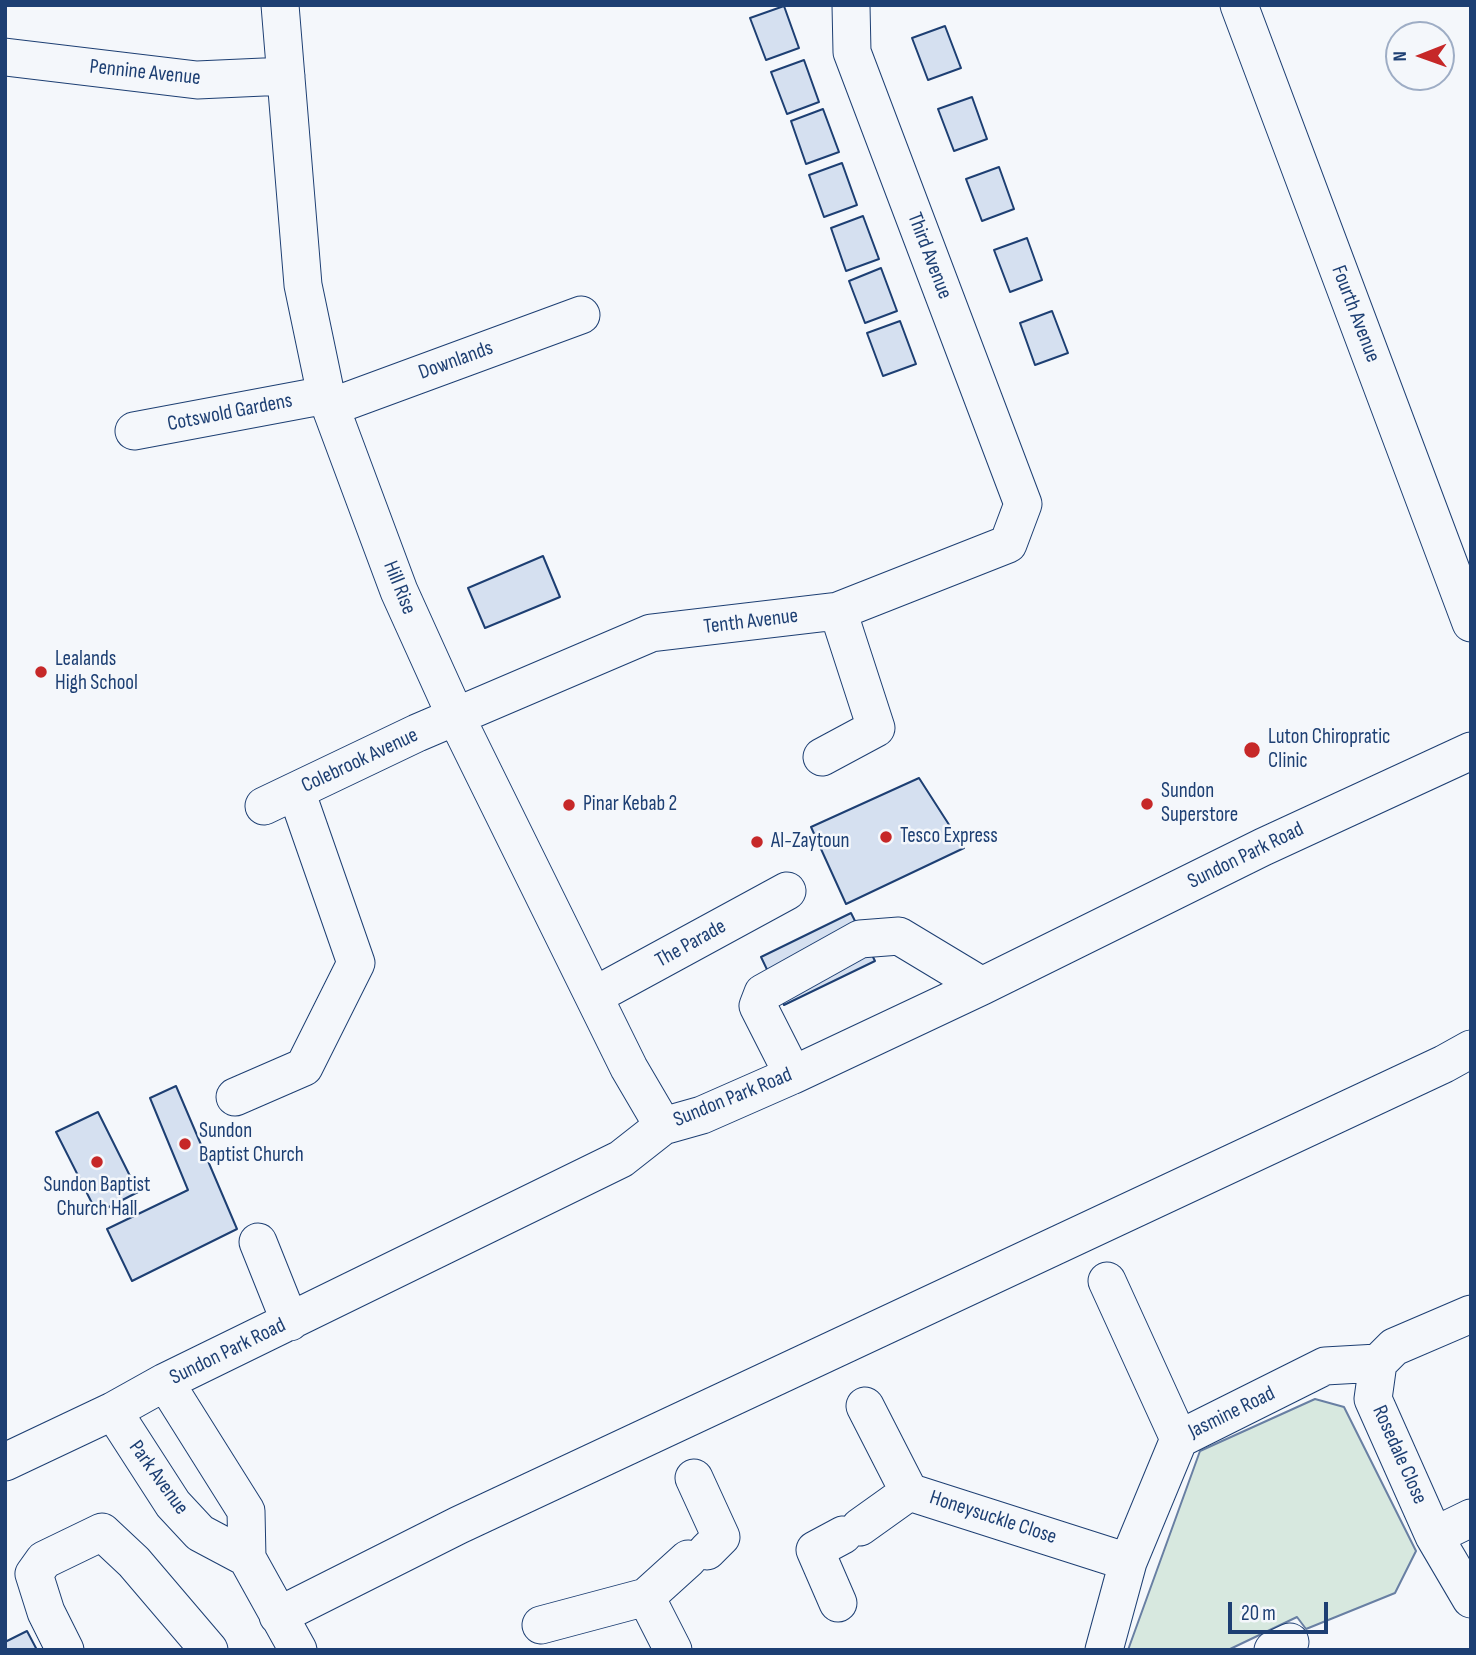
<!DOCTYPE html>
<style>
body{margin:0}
#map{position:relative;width:1476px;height:1655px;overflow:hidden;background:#f4f7fb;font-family:"Sofia Sans Condensed",sans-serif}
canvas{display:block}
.frame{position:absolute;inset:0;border:7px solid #1d3f73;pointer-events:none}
.north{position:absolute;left:1385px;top:21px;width:70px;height:70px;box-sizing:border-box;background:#f4f7fb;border:2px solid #9eadc5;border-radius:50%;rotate:269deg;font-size:19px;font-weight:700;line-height:28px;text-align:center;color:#1d3f73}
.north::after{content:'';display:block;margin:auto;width:24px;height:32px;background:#c62828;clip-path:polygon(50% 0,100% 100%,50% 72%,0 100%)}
.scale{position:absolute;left:1228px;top:1602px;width:100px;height:32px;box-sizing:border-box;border:4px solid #1d3f73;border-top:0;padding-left:9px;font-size:21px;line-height:24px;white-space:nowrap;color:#1d3f73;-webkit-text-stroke:5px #f4f7fb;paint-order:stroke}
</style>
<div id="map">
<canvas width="1476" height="1655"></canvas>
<div class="frame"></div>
<div class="north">N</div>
<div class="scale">20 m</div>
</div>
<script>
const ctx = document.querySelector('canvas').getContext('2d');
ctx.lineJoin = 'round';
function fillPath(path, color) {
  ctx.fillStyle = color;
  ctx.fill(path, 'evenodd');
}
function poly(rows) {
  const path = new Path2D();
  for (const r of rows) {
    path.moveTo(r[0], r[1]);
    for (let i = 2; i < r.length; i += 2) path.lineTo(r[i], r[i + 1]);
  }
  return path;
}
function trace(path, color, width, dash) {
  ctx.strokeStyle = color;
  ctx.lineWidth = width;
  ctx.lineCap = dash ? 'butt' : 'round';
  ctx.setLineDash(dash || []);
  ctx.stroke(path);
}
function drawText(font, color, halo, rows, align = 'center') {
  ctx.font = font + ' "Sofia Sans Condensed",sans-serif';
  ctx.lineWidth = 5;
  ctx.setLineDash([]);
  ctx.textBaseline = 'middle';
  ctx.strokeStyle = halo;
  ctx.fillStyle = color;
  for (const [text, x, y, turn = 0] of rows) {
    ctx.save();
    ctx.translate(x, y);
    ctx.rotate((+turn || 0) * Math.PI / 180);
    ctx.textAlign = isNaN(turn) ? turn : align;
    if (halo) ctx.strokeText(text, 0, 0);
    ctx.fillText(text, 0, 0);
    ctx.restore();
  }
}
const green = poly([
 [1315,1399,1344,1407,1416,1551,1395,1593,1306,1629,1297,1617,1228,1650,1128,1650,1200,1451,1315,1399]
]);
fillPath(green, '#d7e8df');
trace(green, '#687fa3', 2);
const building = poly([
 [784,6,799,48,766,60,750,18,784,6],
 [945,26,961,68,928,80,912,38,945,26],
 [804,60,819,102,787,114,771,72,804,60],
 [972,97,987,139,954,151,938,109,972,97],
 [823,109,839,152,806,164,791,121,823,109],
 [842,163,857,205,824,217,809,175,842,163],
 [999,167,1014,209,982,221,966,179,999,167],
 [863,216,879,259,846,271,831,228,863,216],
 [1027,238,1042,280,1010,292,994,250,1027,238],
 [881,268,897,311,865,323,849,281,881,268],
 [1052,311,1068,353,1035,365,1020,323,1052,311],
 [900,321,916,364,883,376,867,333,900,321],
 [543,556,560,597,485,628,468,588,543,556],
 [919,778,964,848,846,904,811,827,919,778],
 [851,913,875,961,784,1005,761,957,851,913],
 [176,1086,237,1229,132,1281,107,1229,188,1190,150,1098,176,1086],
 [98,1112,138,1192,97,1213,56,1132,98,1112],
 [27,1631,37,1650,5,1650,5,1642,27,1631]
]);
fillPath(building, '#d5e0f0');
trace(building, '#1d3f73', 2);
const minor = poly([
 [280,5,303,285,326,395,399,591,456,717,629,1068,663,1126],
 [1239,5,1471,623],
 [5,57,197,80,286,76],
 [331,407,581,315],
 [134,431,326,395],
 [822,757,876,728,838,611],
 [264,806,417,733,651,633,838,611,1008,544,1023,504,852,52,851,5],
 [594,996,787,891],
 [793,1075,758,1006,763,993,860,939,899,936,982,986],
 [235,1097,304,1067,356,963,296,791],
 [258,1242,290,1322],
 [1107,1281,1179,1439],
 [1471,1314,1394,1347,1378,1363,1373,1399,1434,1536,1471,1599],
 [165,1382,246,1511,247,1558,298,1650],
 [865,1406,909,1492,1128,1562],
 [113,1411,173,1504,200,1533,247,1558],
 [5,1462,113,1411,165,1382,621,1159,663,1126,702,1115,793,1075,982,986,1263,847,1471,751],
 [694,1478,721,1537,707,1551],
 [860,1527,909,1492],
 [1434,1536,1471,1518],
 [646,1597,688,1559],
 [838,1603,815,1550,843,1535],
 [278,1616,459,1525,1444,1064,1471,1049],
 [541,1625,646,1597,673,1650],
 [65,1650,46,1612,34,1574,44,1560,102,1532,134,1562,209,1650],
 [1104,1650,1128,1562,1179,1439,1325,1366,1378,1363],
 [1273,1650,1290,1642]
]);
trace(minor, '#1d3f73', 39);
trace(minor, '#f4f7fb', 37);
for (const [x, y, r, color] of [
 [41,672,7,"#c62828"],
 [1252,750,9,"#c62828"],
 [1147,804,7,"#c62828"],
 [569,805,7,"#c62828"],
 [886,837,7,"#c62828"],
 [757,842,7,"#c62828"],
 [185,1144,7,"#c62828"],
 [97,1162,7,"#c62828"]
]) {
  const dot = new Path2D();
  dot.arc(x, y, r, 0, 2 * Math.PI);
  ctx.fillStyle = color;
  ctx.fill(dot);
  trace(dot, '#f4f7fb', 2.5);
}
drawText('21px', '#1d3f73', '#f4f7fb', [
 ["Pennine Avenue",145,73,6],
 ["Third Avenue",929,256,69],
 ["Fourth Avenue",1355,314,69],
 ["Downlands",456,361,-20],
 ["Cotswold Gardens",230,413,-11],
 ["Hill Rise",399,588,68],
 ["Tenth Avenue",751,622,-7],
 ["Colebrook Avenue",360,761,-25],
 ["Sundon Park Road",1246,856,-26],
 ["The Parade",691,944,-29],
 ["Sundon Park Road",733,1098,-22],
 ["Sundon Park Road",228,1352,-26],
 ["Jasmine Road",1232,1413,-26],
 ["Rosedale Close",1399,1455,66],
 ["Park Avenue",158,1478,54],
 ["Honeysuckle Close",993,1518,18]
]);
drawText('21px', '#1d3f73', '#f4f7fb', [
 ["Lealands",55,660],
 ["High School",55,684],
 ["Luton Chiropratic",1268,738],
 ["Clinic",1268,762],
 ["Sundon",1161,792],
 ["Superstore",1161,816],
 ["Pinar Kebab 2",583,805],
 ["Tesco Express",900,837],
 ["Al-Zaytoun",771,842],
 ["Sundon",199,1132],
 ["Baptist Church",199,1156],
 ["Sundon Baptist",97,1186,"center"],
 ["Church Hall",97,1210,"center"]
], 'left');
</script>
